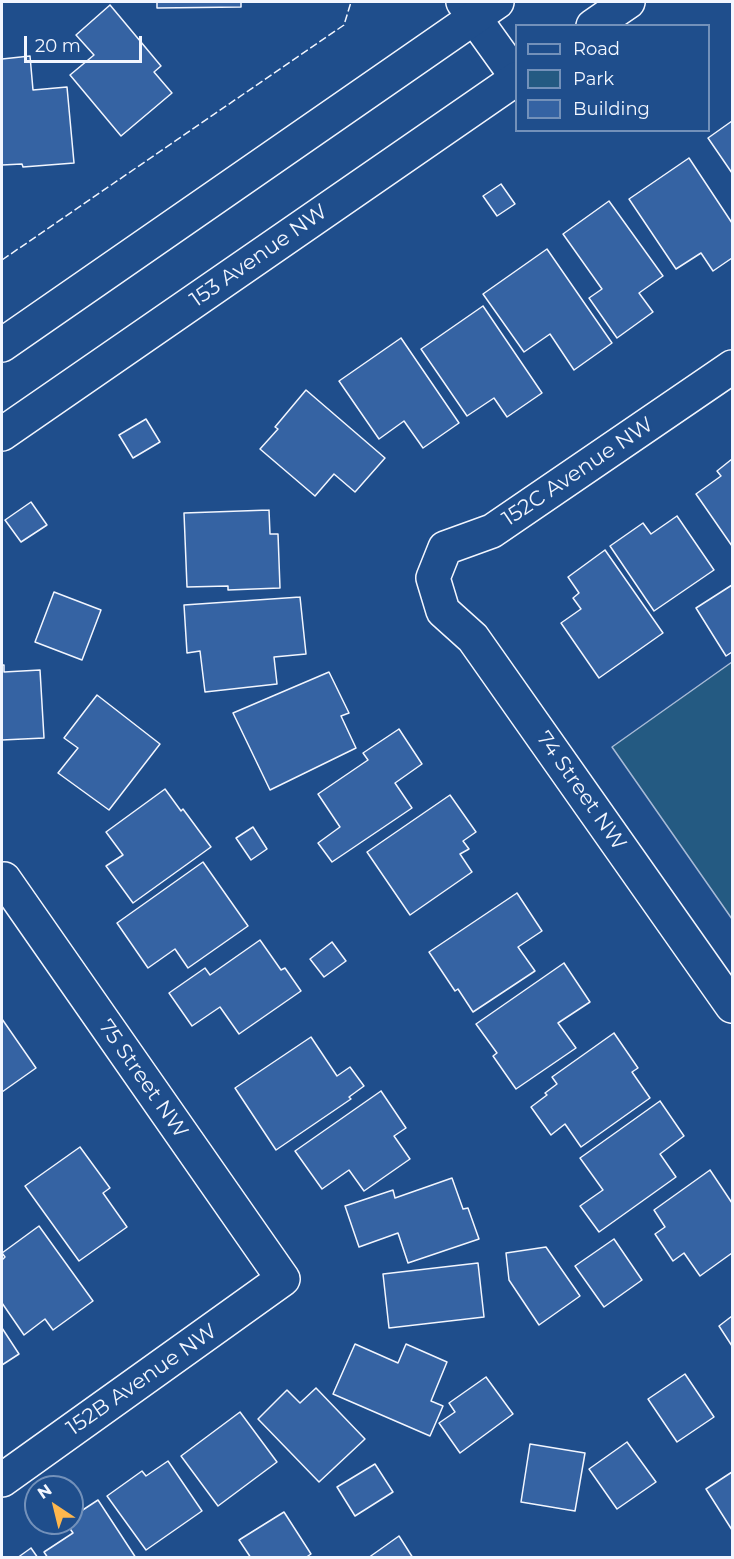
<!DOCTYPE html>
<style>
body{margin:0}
#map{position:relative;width:734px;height:1559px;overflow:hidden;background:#1f4e8c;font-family:Montserrat,sans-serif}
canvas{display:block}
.frame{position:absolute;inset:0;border:3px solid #f2f6ff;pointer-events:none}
.legend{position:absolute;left:515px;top:24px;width:195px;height:108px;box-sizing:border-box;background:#1f4e8c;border:2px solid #7391ba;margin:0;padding:8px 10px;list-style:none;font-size:18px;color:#f2f6ff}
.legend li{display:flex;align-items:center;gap:12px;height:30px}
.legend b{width:30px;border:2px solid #7391ba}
.north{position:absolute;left:24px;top:1475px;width:60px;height:60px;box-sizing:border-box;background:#1f4e8c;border:2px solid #7391ba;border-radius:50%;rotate:325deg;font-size:16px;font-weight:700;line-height:24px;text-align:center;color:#f2f6ff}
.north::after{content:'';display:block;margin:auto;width:21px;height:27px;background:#ffb74d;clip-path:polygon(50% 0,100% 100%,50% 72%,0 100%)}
.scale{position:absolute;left:24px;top:36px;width:118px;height:27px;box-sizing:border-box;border:3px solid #f2f6ff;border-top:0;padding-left:8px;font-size:18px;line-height:21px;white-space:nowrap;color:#f2f6ff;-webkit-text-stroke:4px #1f4e8c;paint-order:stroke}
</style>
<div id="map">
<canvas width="734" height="1559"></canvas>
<div class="frame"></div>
<ul class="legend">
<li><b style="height:8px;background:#1f4e8c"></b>Road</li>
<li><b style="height:16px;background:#245a82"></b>Park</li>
<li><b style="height:16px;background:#3563a3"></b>Building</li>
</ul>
<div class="north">N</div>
<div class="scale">20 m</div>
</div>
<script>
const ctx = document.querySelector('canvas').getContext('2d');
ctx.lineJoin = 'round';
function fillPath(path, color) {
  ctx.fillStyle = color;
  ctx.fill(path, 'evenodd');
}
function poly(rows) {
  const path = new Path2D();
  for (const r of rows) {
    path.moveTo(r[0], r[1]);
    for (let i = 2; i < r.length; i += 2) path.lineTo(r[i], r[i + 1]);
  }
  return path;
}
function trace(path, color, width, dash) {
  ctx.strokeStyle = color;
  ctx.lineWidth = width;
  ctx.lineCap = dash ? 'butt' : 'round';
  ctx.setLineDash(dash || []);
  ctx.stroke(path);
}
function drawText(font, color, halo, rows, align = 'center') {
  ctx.font = font + ' Montserrat,sans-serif';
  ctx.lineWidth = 4.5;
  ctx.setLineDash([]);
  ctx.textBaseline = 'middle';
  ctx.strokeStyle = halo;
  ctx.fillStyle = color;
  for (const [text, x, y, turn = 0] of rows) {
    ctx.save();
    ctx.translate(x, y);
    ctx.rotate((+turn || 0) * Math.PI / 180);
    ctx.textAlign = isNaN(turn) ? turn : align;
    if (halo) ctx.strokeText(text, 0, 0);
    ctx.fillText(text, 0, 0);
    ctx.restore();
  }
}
const green = poly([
 [732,662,732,919,612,747,732,662]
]);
fillPath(green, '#245a82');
trace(green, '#a8bbd7', 1.5);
const building = poly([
 [157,2,241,2,241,7,157,8,157,2],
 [110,5,161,66,154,72,172,93,121,136,70,75,94,55,76,35,110,5],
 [30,56,33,90,67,87,74,163,23,167,22,164,2,165,2,59,30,56],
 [732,121,732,173,708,138,732,121],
 [689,158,732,223,732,258,713,271,701,253,676,269,629,199,689,158],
 [501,184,515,204,497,216,483,196,501,184],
 [609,201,663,276,639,293,653,312,617,338,589,298,602,289,563,234,609,201],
 [547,249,612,343,574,370,550,334,524,352,483,294,547,249],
 [483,306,542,393,507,417,494,398,467,416,421,349,483,306],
 [401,338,459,423,423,448,404,421,379,439,339,381,401,338],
 [306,390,385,458,355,492,334,474,315,496,260,449,278,429,275,427,306,390],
 [146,419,160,442,133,458,119,435,146,419],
 [732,459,732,546,696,494,721,476,717,471,732,459],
 [31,502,47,525,21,542,5,520,31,502],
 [269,510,270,534,278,534,280,588,228,590,228,586,187,587,184,513,269,510],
 [677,516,714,570,654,611,610,546,643,523,651,534,677,516],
 [605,550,663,633,599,678,561,623,581,609,573,598,579,593,568,577,605,550],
 [732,585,732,652,726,656,696,608,732,585],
 [54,592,101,610,82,660,35,642,54,592],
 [300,597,306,654,274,657,277,684,205,692,200,651,187,653,184,605,300,597],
 [2,665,4,665,4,672,40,670,44,738,2,740,2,665],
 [329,672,349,713,341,716,356,748,270,790,233,713,329,672],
 [97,695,160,744,109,810,58,773,78,748,64,738,97,695],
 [399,729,422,764,395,783,412,808,332,862,318,843,340,827,318,794,368,760,363,753,399,729],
 [165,789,181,811,183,809,211,847,133,903,106,866,123,855,106,832,165,789],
 [450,795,476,832,463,841,469,849,460,854,472,872,410,915,367,852,450,795],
 [253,827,267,849,251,860,236,838,253,827],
 [203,862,248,926,188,968,175,949,148,968,117,923,203,862],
 [517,893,542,931,518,947,535,971,473,1012,458,989,455,991,429,952,517,893],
 [260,940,281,970,285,968,301,991,239,1034,220,1007,192,1026,169,993,205,968,210,975,260,940],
 [332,942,346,961,324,977,310,959,332,942],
 [564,963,590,1002,558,1023,576,1048,516,1089,493,1056,497,1053,476,1024,564,963],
 [2,1019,36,1068,2,1092,2,1019],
 [614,1033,638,1068,632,1072,650,1098,581,1147,565,1124,551,1135,531,1107,547,1095,545,1093,557,1084,552,1077,614,1033],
 [311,1037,337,1076,350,1067,364,1086,349,1097,351,1099,276,1150,235,1088,311,1037],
 [381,1091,406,1128,394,1136,410,1159,364,1191,349,1170,322,1189,295,1151,381,1091],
 [660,1101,684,1136,660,1154,676,1177,599,1232,580,1206,603,1190,580,1158,660,1101],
 [80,1147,110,1188,103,1193,127,1227,79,1261,25,1186,80,1147],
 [710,1170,732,1203,732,1253,700,1276,684,1253,673,1261,655,1234,665,1227,654,1210,710,1170],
 [452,1178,463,1209,468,1208,479,1239,408,1263,398,1233,359,1247,345,1206,393,1190,395,1198,452,1178],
 [39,1226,93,1301,53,1330,45,1319,24,1335,2,1303,2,1260,5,1257,2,1253,39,1226],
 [614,1239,642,1280,604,1307,575,1266,614,1239],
 [546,1247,580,1296,539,1325,509,1280,506,1253,546,1247],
 [478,1263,484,1317,389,1328,383,1274,478,1263],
 [732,1316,732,1346,719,1326,732,1316],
 [2,1328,19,1354,2,1365,2,1328],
 [355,1344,398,1363,406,1344,447,1362,431,1401,443,1406,430,1436,333,1394,355,1344],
 [685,1374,714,1417,677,1442,648,1399,685,1374],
 [486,1377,513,1414,460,1453,439,1423,455,1412,449,1403,486,1377],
 [316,1388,365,1439,319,1482,258,1419,287,1390,300,1403,316,1388],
 [240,1412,277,1462,218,1506,181,1456,240,1412],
 [627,1442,656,1482,617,1509,589,1469,627,1442],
 [530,1444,585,1453,575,1511,521,1502,530,1444],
 [168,1461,202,1511,146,1550,107,1496,142,1471,146,1476,168,1461],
 [375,1464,393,1492,355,1516,337,1487,375,1464],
 [732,1472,732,1530,706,1489,732,1472],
 [98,1500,136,1558,48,1558,44,1552,73,1533,66,1523,72,1523,72,1517,98,1500],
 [284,1512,311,1554,305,1558,251,1558,239,1540,284,1512],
 [399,1536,413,1558,368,1558,399,1536],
 [31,1548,38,1558,17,1558,31,1548]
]);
fillPath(building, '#3563a3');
trace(building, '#f2f6ff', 1.5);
const minor = poly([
 [732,367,492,531,445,548,433,578,443,611,473,638,732,1006],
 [2,881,4,879,283,1279,2,1480]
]);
const tertiary = poly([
 [463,2,516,76]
]);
const secondary = poly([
 [593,26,628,2],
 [2,345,497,2],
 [2,434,516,79]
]);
trace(minor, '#f2f6ff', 36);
trace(tertiary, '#f2f6ff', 36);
trace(secondary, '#f2f6ff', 36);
trace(minor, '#1f4e8c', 33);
trace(tertiary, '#1f4e8c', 33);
trace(secondary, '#1f4e8c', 33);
trace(poly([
 [2,260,344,25,351,2]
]), '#f2f6ff', 1.5, [8, 3]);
drawText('21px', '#f2f6ff', '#1f4e8c', [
 ["153 Avenue NW",259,256,-35],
 ["152C Avenue NW",578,472,-34],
 ["74 Street NW",581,791,55],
 ["75 Street NW",143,1079,55],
 ["152B Avenue NW",142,1380,-35]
]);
</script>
